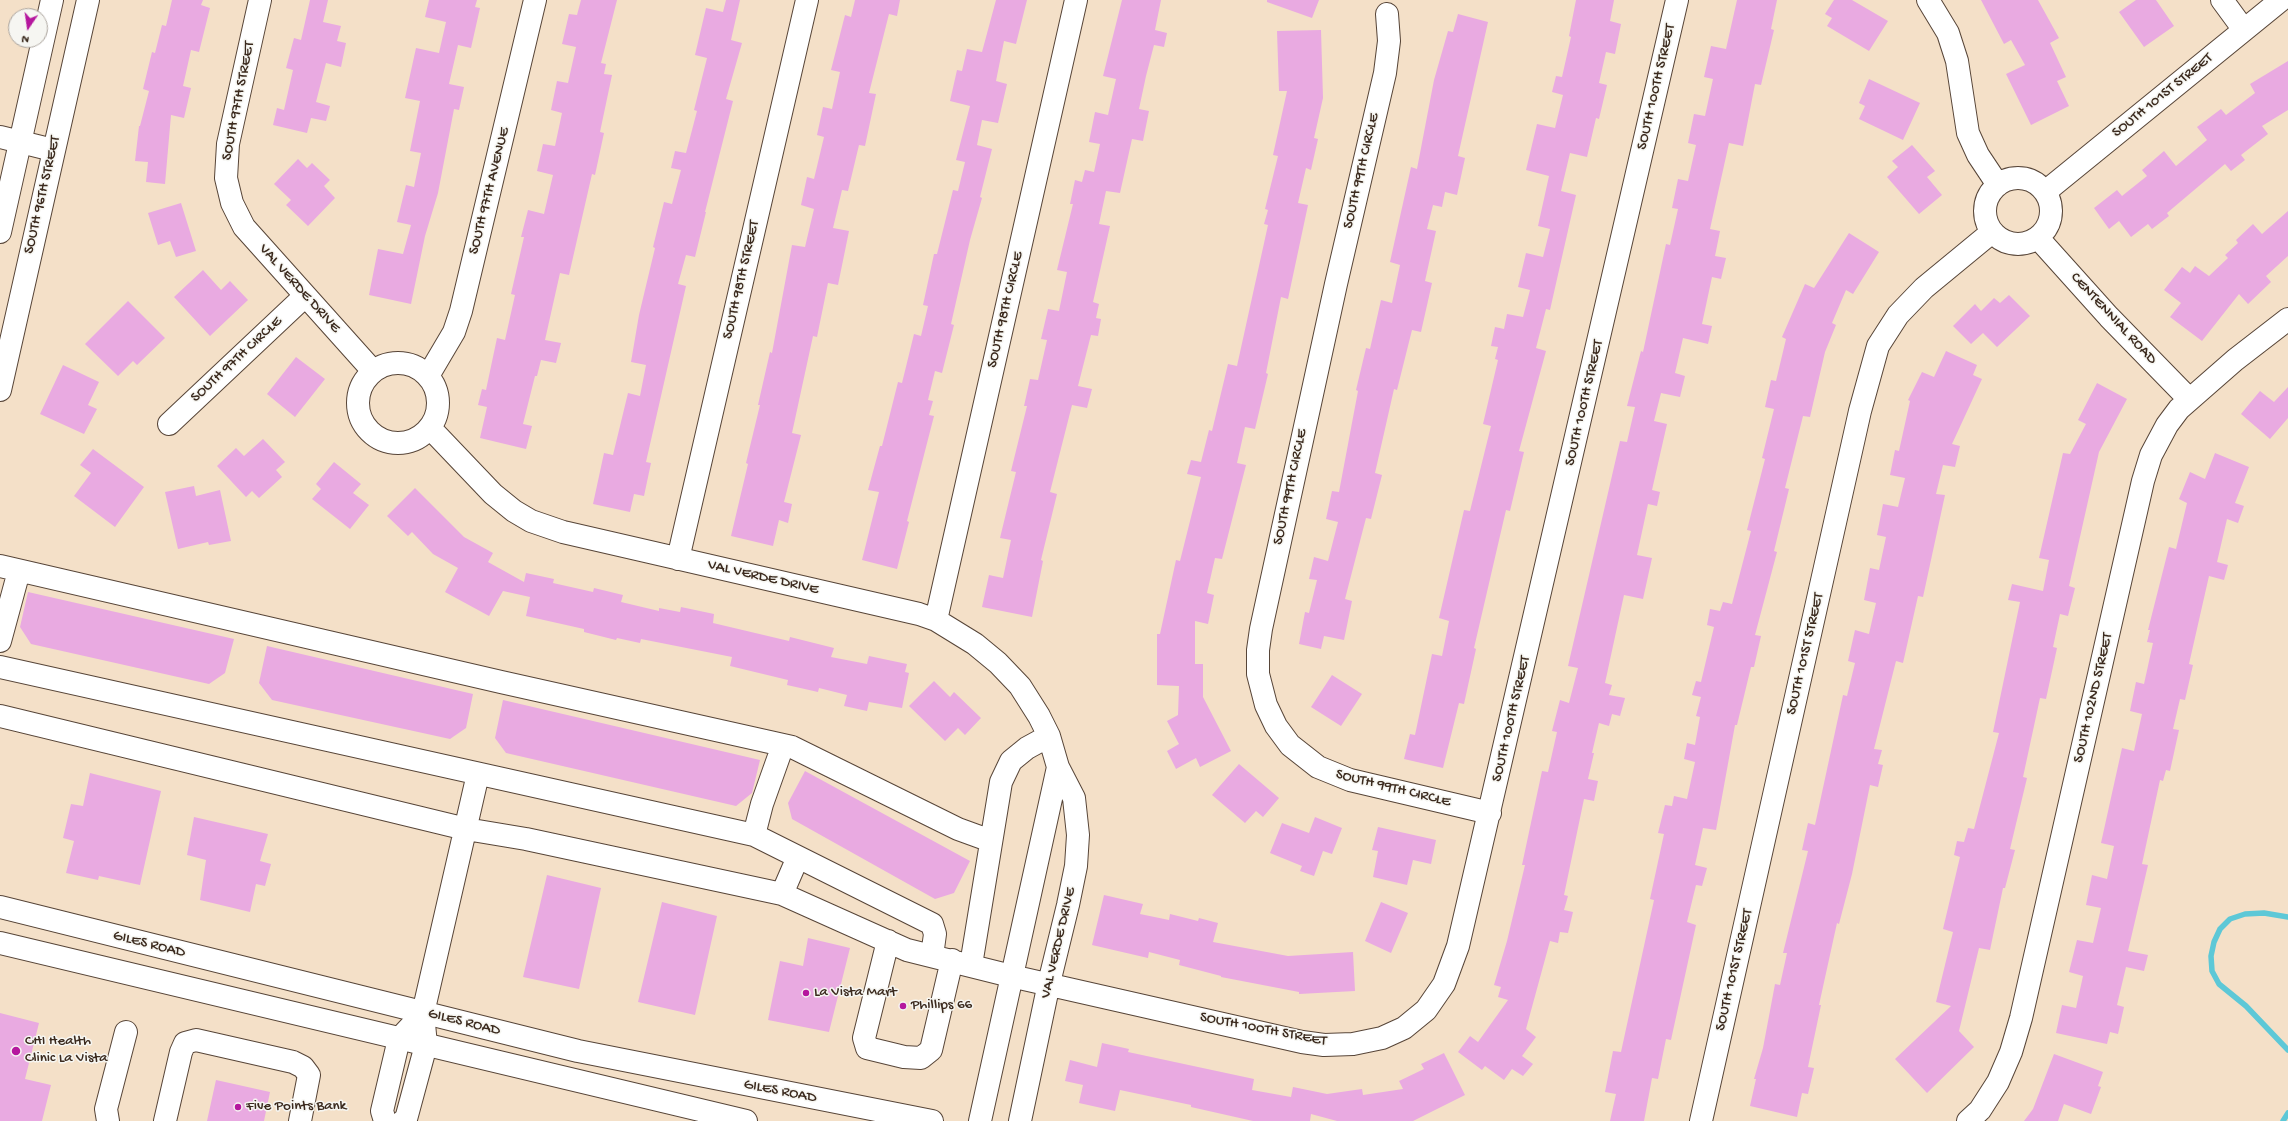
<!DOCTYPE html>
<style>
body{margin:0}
#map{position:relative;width:2288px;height:1121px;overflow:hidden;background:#f4e0c8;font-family:"Gochi Hand",sans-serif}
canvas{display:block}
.north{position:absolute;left:8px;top:8px;width:40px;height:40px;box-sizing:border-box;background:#f6f6f2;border:1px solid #aba49d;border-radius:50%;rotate:193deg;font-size:11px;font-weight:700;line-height:16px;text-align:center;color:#3b2a1e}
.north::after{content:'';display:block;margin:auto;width:14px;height:18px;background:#b5179e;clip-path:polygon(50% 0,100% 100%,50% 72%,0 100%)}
</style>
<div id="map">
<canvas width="2288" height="1121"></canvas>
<div class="north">N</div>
</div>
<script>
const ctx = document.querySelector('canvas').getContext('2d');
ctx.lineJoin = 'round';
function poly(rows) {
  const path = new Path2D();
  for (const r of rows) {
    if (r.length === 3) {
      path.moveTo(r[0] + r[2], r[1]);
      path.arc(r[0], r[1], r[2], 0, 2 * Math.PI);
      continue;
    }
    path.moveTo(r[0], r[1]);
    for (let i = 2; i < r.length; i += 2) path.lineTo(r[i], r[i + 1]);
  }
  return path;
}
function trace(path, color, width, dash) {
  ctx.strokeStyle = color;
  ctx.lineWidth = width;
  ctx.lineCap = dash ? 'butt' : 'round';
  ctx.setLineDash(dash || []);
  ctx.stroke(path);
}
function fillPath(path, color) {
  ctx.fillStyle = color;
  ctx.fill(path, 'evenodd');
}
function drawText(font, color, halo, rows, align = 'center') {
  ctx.font = font + ' "Gochi Hand",sans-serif';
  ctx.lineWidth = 3;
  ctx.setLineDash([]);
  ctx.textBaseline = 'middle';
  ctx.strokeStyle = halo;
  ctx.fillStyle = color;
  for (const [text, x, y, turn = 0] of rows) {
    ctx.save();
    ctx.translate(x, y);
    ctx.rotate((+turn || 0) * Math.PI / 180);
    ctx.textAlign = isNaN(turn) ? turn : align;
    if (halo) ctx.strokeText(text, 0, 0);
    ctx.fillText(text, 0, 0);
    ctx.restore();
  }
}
trace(poly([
 [2288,917,2264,913,2245,914,2230,919,2220,929,2214,942,2211,956,2212,971,2219,984,2246,1006,2288,1050],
 [2283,1121,2288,1113]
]), '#5dc8d7', 5.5);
fillPath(poly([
 [172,0,203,0,201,5,210,8,199,52,191,50,183,86,191,88,184,118,171,115,165,184,146,182,148,162,135,161,139,126,140,126,149,91,143,89,152,52,155,53,162,25,166,26],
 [310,0,328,0,323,22,341,26,337,41,346,43,341,67,326,63,316,102,330,106,326,121,311,118,307,133,273,125,277,108,284,110,293,70,286,68,294,38,301,40],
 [429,0,477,0,475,7,480,8,471,48,458,45,449,84,464,87,459,110,454,109,438,193,425,236,411,304,369,295,378,249,403,254,411,225,397,222,406,185,414,187,421,153,410,151,420,101,405,98,416,48,439,53,446,22,425,17],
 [581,0,617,0,601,63,606,64,604,74,612,75,600,132,604,133,595,175,592,174,569,275,560,273,545,340,561,343,556,363,541,360,537,376,535,376,523,424,532,426,526,449,480,438,487,407,478,405,482,389,486,390,497,338,505,340,515,295,511,294,524,237,521,237,528,210,544,214,553,175,537,171,543,144,555,146,562,113,551,110,557,81,568,83,576,47,562,44,569,14,577,15],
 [726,0,740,0,731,40,742,43,726,99,733,101,705,212,706,212,695,257,686,255,678,284,686,286,646,462,651,463,644,496,634,494,630,512,593,504,604,453,613,455,628,393,640,396,646,365,631,362,639,315,655,248,653,247,664,202,672,204,681,170,671,168,675,151,686,153,697,111,694,110,707,58,695,55,706,8,723,12],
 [855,0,900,0,897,16,889,14,869,93,876,94,865,146,859,145,848,191,842,190,833,228,849,231,838,285,828,283,817,337,813,336,792,433,801,435,784,502,792,504,788,523,779,520,773,546,731,536,748,464,746,463,760,405,758,405,770,352,772,353,792,245,805,247,814,209,801,205,807,177,814,179,824,137,817,135,823,107,832,109,840,72,831,70,845,15,851,17],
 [996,0,1027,0,1016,44,1004,41,996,81,1007,84,998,123,982,120,977,145,992,149,980,197,982,198,970,240,951,324,954,325,942,373,935,371,928,400,933,401,929,415,934,416,907,521,909,522,897,569,862,560,879,492,868,490,880,446,882,446,898,382,902,383,914,334,921,336,928,306,923,305,934,254,937,254,953,190,958,191,965,162,956,160,970,106,950,101,957,70,962,71,967,49,982,52],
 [1122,0,1161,0,1155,30,1167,33,1164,47,1154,45,1146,76,1139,109,1149,111,1143,141,1132,139,1120,193,1106,191,1099,224,1110,226,1093,302,1099,304,1096,318,1101,319,1098,336,1091,335,1078,386,1092,389,1087,408,1072,405,1050,492,1057,494,1041,560,1043,561,1032,617,982,607,989,575,1003,578,1011,540,1000,538,1016,472,1011,471,1027,406,1024,406,1030,379,1038,380,1047,340,1041,339,1048,309,1059,311,1067,272,1057,270,1073,204,1070,204,1075,180,1082,182,1085,170,1094,172,1100,144,1089,142,1095,112,1108,115,1116,79,1103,76],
 [1267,0,1319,0,1312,18,1267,2],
 [1576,0,1614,0,1610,21,1621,24,1615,54,1606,52,1599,83,1607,85,1599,119,1596,118,1587,157,1570,153,1561,191,1576,195,1550,310,1546,309,1536,348,1546,351,1519,451,1524,452,1510,511,1506,510,1474,648,1476,649,1464,704,1459,703,1443,768,1404,759,1410,734,1415,735,1432,654,1442,656,1449,621,1439,618,1464,510,1470,511,1491,426,1483,424,1498,360,1495,359,1498,347,1491,346,1495,327,1504,329,1507,314,1523,317,1530,290,1518,287,1526,253,1543,257,1550,229,1538,226,1549,176,1526,170,1537,124,1555,128,1563,95,1552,92,1556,76,1562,77,1571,37,1569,36],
 [1737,0,1777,0,1771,29,1774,30,1761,85,1755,84,1743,146,1729,143,1710,229,1720,231,1715,256,1726,258,1721,279,1712,277,1702,324,1712,326,1708,344,1683,338,1675,373,1685,376,1680,397,1661,393,1654,421,1667,424,1652,490,1660,492,1657,506,1648,504,1637,555,1652,558,1643,599,1624,595,1605,683,1612,685,1609,695,1625,698,1620,716,1612,714,1609,726,1599,723,1592,753,1594,753,1588,779,1598,781,1594,801,1584,799,1564,895,1568,896,1564,910,1573,912,1568,933,1560,932,1558,943,1550,941,1526,1029,1536,1037,1522,1056,1533,1064,1523,1076,1512,1069,1504,1080,1485,1066,1482,1070,1458,1052,1470,1036,1478,1042,1508,1000,1498,997,1501,987,1494,985,1507,941,1525,865,1522,865,1542,771,1548,772,1557,732,1552,731,1560,700,1569,703,1578,668,1568,666,1620,441,1627,442,1635,407,1627,406,1641,351,1643,352,1666,244,1670,245,1678,209,1672,208,1678,179,1688,181,1696,145,1688,143,1694,114,1705,116,1713,79,1704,77,1711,46,1726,49],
 [1834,0,1852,0,1888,21,1869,51,1827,26,1832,18,1825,14],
 [1981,0,2038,0,2059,38,2050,43,2066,77,2057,81,2069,106,2031,125,2006,74,2025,65,2011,40,2004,44],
 [2136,0,2156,0,2174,26,2144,47,2119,12],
 [1458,14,1488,22,1458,156,1465,158,1457,195,1445,192,1442,207,1433,205,1427,229,1436,231,1425,281,1432,283,1421,332,1412,330,1397,390,1394,389,1375,473,1382,475,1371,519,1366,518,1345,599,1352,601,1344,640,1324,636,1321,649,1299,644,1305,612,1309,613,1317,580,1309,579,1314,557,1328,561,1338,522,1326,519,1332,491,1339,492,1358,391,1356,390,1366,348,1370,349,1381,300,1392,303,1400,265,1390,262,1411,167,1417,169,1434,80,1448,31,1453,32],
 [1321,30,1323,98,1314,138,1318,139,1311,170,1306,168,1298,203,1308,205,1288,299,1281,297,1266,373,1268,374,1255,429,1245,427,1237,463,1246,465,1222,559,1215,558,1207,593,1214,595,1208,624,1195,621,1195,664,1203,664,1203,697,1231,751,1200,767,1196,758,1176,769,1167,751,1179,744,1167,721,1178,715,1179,686,1157,685,1157,634,1160,634,1176,560,1180,561,1201,477,1187,474,1191,460,1201,462,1209,430,1212,431,1228,364,1237,366,1268,225,1264,224,1268,210,1265,209,1278,156,1273,155,1287,91,1279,91,1277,31],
 [2288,61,2288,110,2262,126,2268,134,2241,155,2245,160,2231,171,2225,164,2167,213,2169,216,2152,229,2148,224,2131,237,2119,221,2109,229,2094,208,2117,190,2122,196,2147,176,2142,170,2164,151,2176,166,2207,140,2197,127,2221,109,2226,115,2255,93,2250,84],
 [1869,79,1920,103,1903,140,1859,119,1865,106,1859,103],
 [1912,145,1935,171,1927,177,1942,195,1919,214,1887,177,1898,167,1892,161],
 [298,159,307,168,312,163,330,180,324,186,335,198,308,226,286,205,291,200,274,184],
 [181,203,196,251,176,257,170,241,158,245,148,213],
 [2288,211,2288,256,2266,276,2271,282,2248,304,2239,294,2202,341,2170,317,2181,303,2164,290,2182,267,2190,273,2195,266,2209,276,2228,258,2225,255,2238,243,2236,240,2253,224,2262,234],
 [1849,233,1879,252,1853,294,1846,290,1832,323,1836,325,1825,352,1810,417,1803,416,1785,488,1789,489,1774,551,1777,552,1755,635,1761,636,1754,667,1751,667,1737,725,1735,725,1716,830,1703,828,1695,865,1707,868,1702,886,1696,885,1687,922,1696,925,1671,1040,1666,1039,1658,1079,1652,1078,1644,1121,1610,1121,1616,1094,1605,1092,1613,1051,1621,1052,1654,900,1650,899,1664,834,1658,833,1665,805,1672,806,1674,796,1687,799,1695,762,1684,759,1687,743,1695,745,1700,717,1696,716,1701,697,1692,695,1696,681,1701,682,1714,627,1707,625,1710,609,1720,611,1723,602,1732,604,1751,531,1747,530,1765,459,1762,458,1774,409,1765,407,1771,380,1776,381,1786,339,1782,337,1805,284,1814,288],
 [203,270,221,290,230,281,248,300,210,336,174,297],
 [2009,295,2030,316,1997,347,1983,333,1971,344,1953,326,1975,304,1981,311,1994,298,2000,303],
 [128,301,165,338,137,365,133,361,118,376,85,344],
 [1946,351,1977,365,1973,375,1982,379,1952,444,1960,446,1955,467,1943,465,1936,494,1945,495,1923,597,1918,596,1903,663,1896,661,1874,749,1882,750,1878,764,1883,765,1878,787,1870,785,1852,874,1839,924,1837,923,1819,1005,1821,1005,1808,1067,1814,1068,1808,1094,1802,1093,1797,1117,1750,1106,1756,1079,1754,1079,1763,1048,1775,984,1780,985,1787,953,1783,953,1808,851,1802,850,1808,823,1815,825,1843,695,1847,696,1855,663,1848,661,1855,630,1869,634,1876,603,1864,600,1870,568,1879,570,1886,537,1877,535,1883,504,1898,507,1905,478,1890,475,1895,450,1899,451,1910,401,1908,400,1922,372,1934,377],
 [296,357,325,379,295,417,267,394],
 [63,365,99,382,88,405,97,409,84,434,40,414],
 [2097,383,2127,399,2099,452,2069,586,2075,588,2068,616,2060,614,2053,647,2057,648,2046,699,2040,698,2023,777,2027,778,2010,849,2015,850,2005,888,2003,888,1990,950,1979,948,1959,1031,1974,1047,1927,1093,1895,1059,1951,1006,1936,1002,1953,932,1943,929,1960,857,1954,855,1957,841,1964,842,1968,828,1974,829,1999,733,1993,732,2020,602,2008,600,2012,584,2043,591,2049,560,2039,558,2063,453,2070,454,2086,424,2078,420],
 [2288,387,2288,418,2270,439,2241,414,2260,391,2274,402],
 [263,439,285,462,276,470,282,477,259,498,252,491,246,497,217,466,236,448,244,456],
 [93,449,144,487,115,527,74,496,91,473,80,465],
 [2215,453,2249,467,2235,503,2244,506,2238,523,2227,519,2217,562,2228,565,2224,580,2209,576,2189,664,2193,665,2185,700,2180,699,2173,729,2179,730,2170,771,2166,770,2163,781,2160,780,2142,864,2148,865,2128,951,2148,955,2144,971,2126,967,2117,1005,2124,1007,2118,1034,2110,1032,2107,1044,2056,1033,2062,1005,2076,1008,2083,976,2069,972,2077,940,2093,943,2101,908,2086,905,2092,875,2107,879,2114,846,2101,843,2122,748,2134,751,2142,714,2130,711,2136,682,2144,684,2153,643,2147,642,2150,630,2148,630,2169,547,2176,549,2187,503,2179,499,2190,472,2205,479],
 [334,462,361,484,353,493,369,505,350,529,312,499,321,489,316,484],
 [194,486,196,496,220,490,231,541,209,545,208,542,178,549,165,492],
 [415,488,464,537,493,553,488,562,524,582,526,573,554,579,553,583,593,592,594,588,623,595,621,602,659,611,659,608,680,612,681,607,714,614,713,623,789,641,790,637,834,648,831,657,867,664,869,656,907,664,905,672,909,673,902,708,869,702,867,711,844,706,847,695,819,688,818,692,787,685,788,680,730,666,732,657,641,639,640,643,617,638,616,640,584,632,584,629,526,616,530,597,503,591,489,616,445,592,458,568,433,554,412,532,408,536,387,516],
 [28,592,234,639,225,673,209,684,31,644,20,627],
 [267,646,473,694,466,728,450,739,272,700,259,683],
 [1332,675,1362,694,1341,726,1311,707],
 [934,681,950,697,954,692,981,718,965,735,958,728,945,741,909,706],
 [503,700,760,760,752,793,736,806,506,753,495,738],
 [1239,764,1279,798,1263,817,1256,811,1245,823,1212,795],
 [805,771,970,861,954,893,935,899,792,819,788,803],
 [90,773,161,791,140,885,99,876,98,880,66,873,74,841,63,838,71,804,83,806],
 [194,817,268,834,260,861,271,864,265,886,256,884,250,912,200,900,206,860,187,855],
 [1315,817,1342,828,1332,854,1323,851,1314,876,1300,871,1302,866,1270,853,1282,823,1309,833],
 [1378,827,1436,840,1431,864,1413,860,1407,885,1373,877,1378,851,1372,850],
 [547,875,601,888,579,989,523,977],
 [1104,895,1143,904,1140,914,1169,920,1170,914,1198,921,1199,918,1218,923,1213,942,1288,956,1353,952,1355,991,1299,994,1299,992,1221,977,1221,976,1179,965,1180,960,1149,952,1148,958,1092,945],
 [662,902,717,916,695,1015,638,1002],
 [1381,902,1408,913,1391,953,1365,941],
 [808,938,850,948,829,1032,768,1020,780,961,803,966],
 [0,1013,39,1023,25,1079,51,1085,42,1121,0,1121],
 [1102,1043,1129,1049,1128,1052,1254,1079,1252,1090,1291,1097,1293,1087,1327,1094,1362,1089,1363,1095,1403,1089,1399,1081,1424,1069,1421,1064,1444,1053,1465,1095,1413,1121,1337,1121,1311,1114,1310,1121,1253,1121,1191,1107,1191,1105,1120,1090,1115,1111,1079,1103,1083,1085,1065,1081,1070,1060,1097,1067],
 [2054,1054,2103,1072,2098,1086,2101,1087,2091,1114,2064,1104,2058,1121,2024,1121,2033,1109],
 [216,1080,270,1092,264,1121,207,1121]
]), '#e9aae1');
const minor = poly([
 [260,0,228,144,226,178,232,203,244,227,373,371],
 [1928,0,1948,33,1957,61,1968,133,1978,155,1998,185],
 [2222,0,2244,30],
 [1387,14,1389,41,1385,73,1336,284,1261,629,1258,650,1258,674,1266,705,1276,726,1290,745,1318,767,1350,780,1490,813],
 [0,137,53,150],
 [2018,211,33],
 [2045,192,2281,0],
 [2038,238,2109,317,2189,399],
 [398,403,40],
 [428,376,454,332,461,311,535,0],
 [169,424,305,296],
 [431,429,493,494,514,511,531,521,563,532,919,614,936,620,975,644,998,663,1020,686,1039,716,1049,736,1058,767,1074,798,1078,835,1076,866,1068,905,1049,983,1020,1121],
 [678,559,807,0],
 [0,566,501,682,792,747,958,829,991,841],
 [936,620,1076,0],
 [0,641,19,571],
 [0,667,754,835,932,924,935,934,932,956],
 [0,716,466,829,526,839,782,894,907,950,1011,976,1302,1042,1324,1045,1353,1044,1382,1038,1404,1028,1426,1010,1444,984,1458,946,1677,0],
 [754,835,762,804,783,745],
 [782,894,798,857],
 [888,941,864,1038,867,1048,904,1057,921,1058,931,1050,952,960],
 [971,965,1001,782,1011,761,1027,748,1049,736],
 [108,1121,106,1109,126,1032],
 [165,1121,181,1052,185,1043,196,1040,293,1062,303,1067,309,1075,300,1121],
 [385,1121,382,1111,399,1039,413,1024],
 [403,1121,406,1119,426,1045,423,1013,478,774],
 [980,1121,1058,767],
 [1701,1121,1860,411,1878,346,1898,315,1924,288,1992,232],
 [1968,1121,1980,1110,1998,1082,2011,1052,2021,1018,2143,481,2151,455,2167,425,2179,409,2235,360,2288,319]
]);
const major = poly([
 [0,232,52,0],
 [0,390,88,0],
 [0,907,578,1051,932,1121],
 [0,943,746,1121]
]);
trace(minor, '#574538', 24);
trace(major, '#574538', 24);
trace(minor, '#fff', 22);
trace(major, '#fff', 22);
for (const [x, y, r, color] of [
 [806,993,4,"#b5179e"],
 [903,1006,4,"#b5179e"],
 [16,1051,5,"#b5179e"],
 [238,1107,4,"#b5179e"]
]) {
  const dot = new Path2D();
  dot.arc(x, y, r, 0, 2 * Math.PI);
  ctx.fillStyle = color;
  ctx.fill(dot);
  trace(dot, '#f6f6f2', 1.5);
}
drawText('15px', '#3b2a1e', '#f6f6f2', [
 ["SOUTH 100TH STREET",1657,87,-77],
 ["SOUTH 101ST STREET",2163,96,-39],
 ["SOUTH 97TH STREET",239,101,-79],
 ["SOUTH 99TH CIRCLE",1362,171,-77],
 ["SOUTH 97TH AVENUE",490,191,-76],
 ["SOUTH 96TH STREET",43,195,-77],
 ["SOUTH 98TH STREET",742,280,-77],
 ["VAL VERDE DRIVE",299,289,48],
 ["SOUTH 98TH CIRCLE",1006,310,-77],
 ["CENTENNIAL ROAD",2113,319,47],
 ["SOUTH 97TH CIRCLE",237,360,-43],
 ["SOUTH 100TH STREET",1585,403,-77],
 ["SOUTH 99TH CIRCLE",1291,487,-78],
 ["VAL VERDE DRIVE",763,578,13],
 ["SOUTH 101ST STREET",1806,654,-77],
 ["SOUTH 102ND STREET",2094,698,-77],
 ["SOUTH 100TH STREET",1512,719,-77],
 ["SOUTH 99TH CIRCLE",1393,789,14],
 ["VAL VERDE DRIVE",1059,943,-77],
 ["GILES ROAD",149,945,14],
 ["SOUTH 101ST STREET",1735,970,-77],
 ["GILES ROAD",464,1023,14],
 ["SOUTH 100TH STREET",1263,1030,11],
 ["GILES ROAD",780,1092,11]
]);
drawText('15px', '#3b2a1e', '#f6f6f2', [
 ["La Vista Mart",814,993],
 ["Phillips 66",911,1006],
 ["CHI Health",25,1042],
 ["Clinic La Vista",25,1059],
 ["Five Points Bank",246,1107]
], 'left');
</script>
